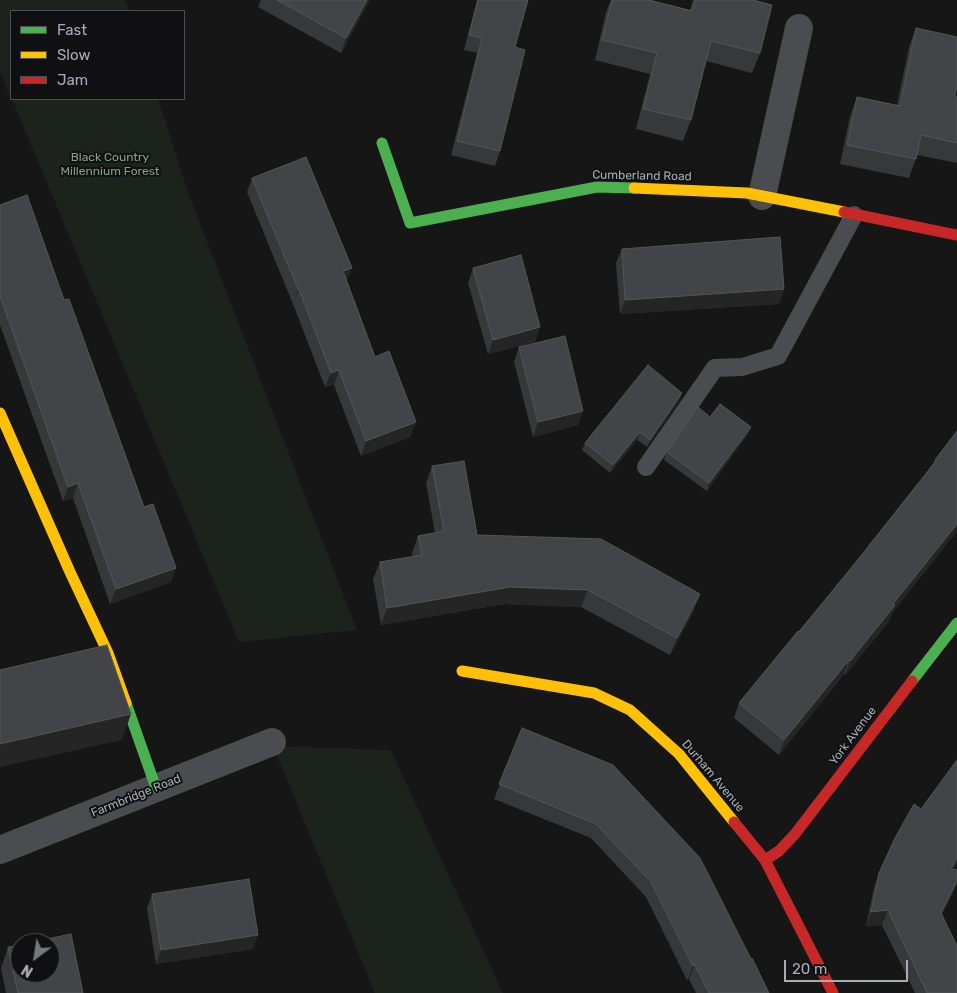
<!DOCTYPE html>
<style>
body{margin:0}
#map{position:relative;width:957px;height:993px;overflow:hidden;background:#161616;font-family:Rubik,sans-serif}
canvas{display:block}
.legend{position:absolute;left:10px;top:10px;width:175px;height:90px;box-sizing:border-box;background:#101012;border:1px solid #4c4f54;margin:0;padding:6px 9px;list-style:none;font-size:15px;color:#a6adb8}
.legend li{display:flex;align-items:center;gap:10px;height:25px}
.legend b{width:25px;border:1px solid #4c4f54}
.north{position:absolute;left:10px;top:933px;width:50px;height:50px;box-sizing:border-box;background:#101012;border:1px solid #4c4f54;border-radius:50%;rotate:211deg;font-size:14px;font-weight:700;line-height:20px;text-align:center;color:#a6adb8}
.north::after{content:'';display:block;margin:auto;width:18px;height:22px;background:#74787f;clip-path:polygon(50% 0,100% 100%,50% 72%,0 100%)}
.scale{position:absolute;left:784px;top:960px;width:124px;height:22px;box-sizing:border-box;border:2px solid #a6adb8;border-top:0;padding-left:6px;font-size:15px;line-height:18px;white-space:nowrap;color:#a6adb8;-webkit-text-stroke:4px #101012;paint-order:stroke}
</style>
<div id="map">
<canvas width="957" height="993"></canvas>
<ul class="legend">
<li><b style="height:6px;background:#4caf50"></b>Fast</li>
<li><b style="height:6px;background:#ffc107"></b>Slow</li>
<li><b style="height:6px;background:#c62828"></b>Jam</li>
</ul>
<div class="north">N</div>
<div class="scale">20 m</div>
</div>
<script>
const ctx = document.querySelector('canvas').getContext('2d');
ctx.lineJoin = 'round';
function fillPath(path, color) {
  ctx.fillStyle = color;
  ctx.fill(path, 'evenodd');
}
function poly(rows) {
  const path = new Path2D();
  for (const r of rows) {
    path.moveTo(r[0], r[1]);
    for (let i = 2; i < r.length; i += 2) path.lineTo(r[i], r[i + 1]);
  }
  return path;
}
function trace(path, color, width, dash) {
  ctx.strokeStyle = color;
  ctx.lineWidth = width;
  ctx.lineCap = dash ? 'butt' : 'round';
  ctx.setLineDash(dash || []);
  ctx.stroke(path);
}
function drawText(font, color, halo, rows, align = 'center') {
  ctx.font = font + ' Rubik,sans-serif';
  ctx.lineWidth = 4;
  ctx.setLineDash([]);
  ctx.textBaseline = 'middle';
  ctx.strokeStyle = halo;
  ctx.fillStyle = color;
  for (const [text, x, y, turn = 0] of rows) {
    ctx.save();
    ctx.translate(x, y);
    ctx.rotate((+turn || 0) * Math.PI / 180);
    ctx.textAlign = isNaN(turn) ? turn : align;
    if (halo) ctx.strokeText(text, 0, 0);
    ctx.fillText(text, 0, 0);
    ctx.restore();
  }
}
fillPath(poly([
 [0,0,125,0,129,11,11,11,11,98,0,71],
 [12,99,158,99,189,195,357,630,239,642],
 [273,746,391,750,503,993,375,993]
]), '#1c231c');
trace(poly([
 [646,467,715,368,742,367,778,356,854,215]
]), '#4a4c4f', 18);
trace(poly([
 [762,196,799,28],
 [0,850,272,742]
]), '#4a4c4f', 28);
trace(poly([
 [382,143,410,223,597,187,634,188],
 [912,681,957,623],
 [126,703,156,788]
]), '#4caf50', 11);
trace(poly([
 [634,188,747,193,844,212],
 [0,413,70,572,108,653,126,703],
 [462,671,594,693,630,710,679,754,734,822]
]), '#ffc107', 11);
trace(poly([
 [844,212,957,235],
 [734,822,765,860,833,993],
 [765,860,779,851,795,834,912,681]
]), '#c62828', 11);
fillPath(poly([
 [261,0,370,0,341,53,258,7],
 [477,0,528,0,515,47,500,151,495,166,451,155,477,53,464,50],
 [611,0,649,0,690,10,693,0,753,0,760,53,752,73,706,61,691,120,683,141,636,129,650,74,595,60,606,12],
 [916,28,955,96,957,97,957,163,917,155,909,178,840,164,850,116,857,97,897,105,909,47],
 [252,178,347,281,375,357,416,422,410,437,361,456,334,385,325,387,293,304,247,192],
 [0,205,64,300,171,582,110,604,73,498,63,501,0,325],
 [622,249,784,289,779,304,620,314,616,263],
 [473,268,540,327,535,342,488,354,468,283],
 [519,347,578,425,533,437,514,362],
 [679,401,647,447,637,440,610,473,582,450,585,443],
 [710,417,748,434,707,491,664,460,667,452],
 [957,431,957,531,892,613,890,620,845,675,844,674,779,755,734,718,739,703,856,562,933,464,935,460],
 [432,466,477,535,694,611,670,655,581,607,504,604,381,625,373,579,380,562,413,557,412,553,418,536,435,533,426,483],
 [522,728,751,959,769,993,696,993,689,979,687,980,646,897,591,838,494,799],
 [957,760,957,863,953,869,957,870,957,884,942,915,957,993,915,993,882,925,866,926,874,888,879,873,921,809],
 [152,894,253,949,156,964,147,908],
 [8,947,83,993,6,993,1,968]
]), '#37383a');
fillPath(poly([
 [367,0,370,0,341,53,346,38],
 [352,268,346,282,343,271],
 [298,289,299,289,293,304],
 [784,289,779,304,620,314,625,300],
 [540,327,535,342,488,354,493,340],
 [339,370,334,385,325,387,331,373],
 [682,393,679,401,647,447,650,440],
 [583,411,578,425,533,437,538,422],
 [416,422,410,437,361,456,366,441],
 [751,427,748,434,707,491,709,483],
 [640,432,637,440,610,473,613,465],
 [78,483,73,498,63,501,68,487],
 [957,524,957,531,892,613,890,620,845,675,850,661,893,604],
 [176,568,171,582,110,604,116,589],
 [510,587,588,590,581,607,504,604,381,625,387,608],
 [700,594,694,611,670,655,677,638],
 [849,660,844,674,779,755,784,740],
 [131,714,122,740,0,767,0,744],
 [957,858,957,863,946,883,951,869],
 [957,881,957,884,936,928,941,913],
 [888,910,882,925,866,926,871,912],
 [258,935,253,949,156,964,161,950],
 [695,965,689,979,687,980,693,966]
]), '#252526');
const building = poly([
 [277,0,367,0,346,38,277,0],
 [478,0,528,0,515,47,525,50,500,151,457,141,482,38,469,35,478,0],
 [612,0,649,0,692,11,695,0,753,0,772,5,760,53,711,41,691,120,643,109,657,53,602,40,612,0],
 [916,28,957,37,957,86,955,96,957,97,957,143,921,135,916,159,847,145,857,97,900,106,916,28],
 [306,157,352,268,343,271,375,357,389,351,416,422,366,441,339,370,331,373,299,289,298,289,252,178,306,157],
 [27,195,64,300,69,299,144,507,153,504,176,568,116,589,78,483,68,487,0,296,0,205,27,195],
 [780,237,784,289,625,300,622,249,780,237],
 [521,255,540,327,493,340,473,268,521,255],
 [565,336,583,411,538,422,519,347,565,336],
 [648,365,682,393,650,440,640,432,613,465,585,443,648,365],
 [720,404,751,427,709,483,667,452,698,407,710,417,720,404],
 [957,431,957,524,893,604,895,605,850,661,849,660,784,740,739,703,798,631,799,632,856,562,936,461,935,460,957,431],
 [464,461,477,535,601,539,700,594,677,638,588,590,510,587,387,608,380,562,422,555,418,536,444,531,432,466,464,461],
 [107,645,131,714,0,744,0,670,107,645],
 [522,728,613,765,700,858,751,959,752,958,769,993,709,993,695,965,693,966,651,882,596,824,499,784,522,728],
 [957,760,957,858,951,869,957,870,957,881,941,913,957,946,957,993,927,993,888,910,871,912,879,873,895,838,914,804,921,809,957,760],
 [249,879,258,935,161,950,152,894,249,879],
 [71,934,83,993,18,993,8,947,20,945,20,973,50,973,50,943,29,943,71,934]
]);
fillPath(building, '#434447');
trace(building, '#535559', 1);
drawText('12px', '#7ea47c', '#101012', [
 ["Black Country",110,158],
 ["Millennium Forest",110,172]
]);
drawText('12px', '#a6adb8', '#101012', [
 ["Cumberland Road",642,176,1],
 ["York Avenue",853,736,-53],
 ["Durham Avenue",713,776,50],
 ["Farmbridge Road",136,796,-22]
]);
</script>
